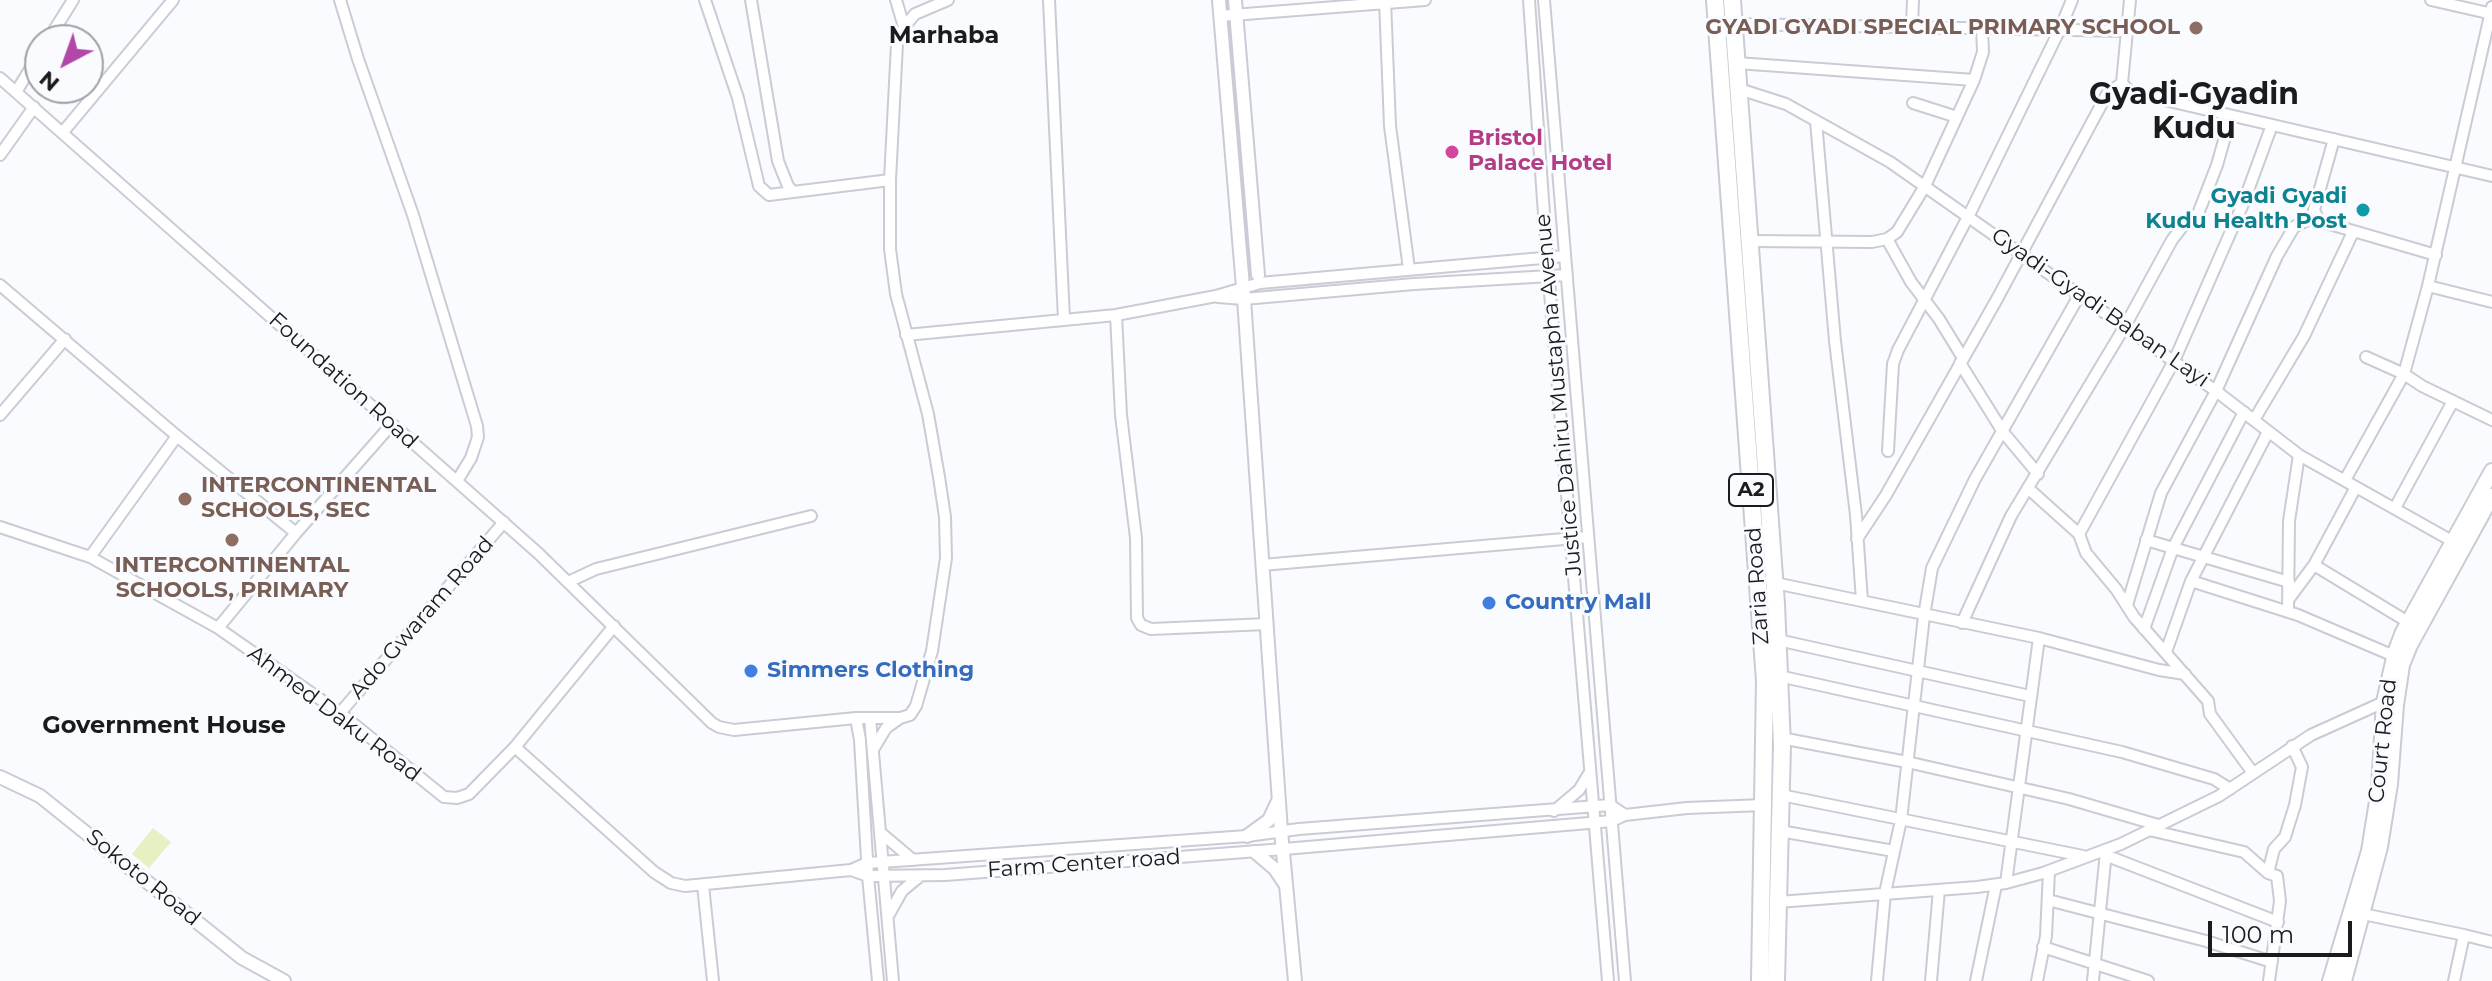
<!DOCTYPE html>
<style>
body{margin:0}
#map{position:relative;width:2492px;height:981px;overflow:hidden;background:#fafbff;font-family:Montserrat,sans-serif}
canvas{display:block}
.north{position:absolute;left:24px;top:24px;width:80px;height:80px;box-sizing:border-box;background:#fafbff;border:2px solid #a0a1a5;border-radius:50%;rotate:221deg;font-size:22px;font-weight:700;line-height:32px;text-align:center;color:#1a1b1e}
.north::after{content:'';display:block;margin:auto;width:28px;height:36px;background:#b247a8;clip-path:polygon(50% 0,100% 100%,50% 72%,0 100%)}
.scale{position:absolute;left:2208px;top:921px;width:144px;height:36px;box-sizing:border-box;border:4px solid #1a1b1e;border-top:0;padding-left:10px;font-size:24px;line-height:28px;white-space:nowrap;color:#1a1b1e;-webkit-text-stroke:6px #fafbff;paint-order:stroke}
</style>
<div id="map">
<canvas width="2492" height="981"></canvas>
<div class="north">N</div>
<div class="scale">100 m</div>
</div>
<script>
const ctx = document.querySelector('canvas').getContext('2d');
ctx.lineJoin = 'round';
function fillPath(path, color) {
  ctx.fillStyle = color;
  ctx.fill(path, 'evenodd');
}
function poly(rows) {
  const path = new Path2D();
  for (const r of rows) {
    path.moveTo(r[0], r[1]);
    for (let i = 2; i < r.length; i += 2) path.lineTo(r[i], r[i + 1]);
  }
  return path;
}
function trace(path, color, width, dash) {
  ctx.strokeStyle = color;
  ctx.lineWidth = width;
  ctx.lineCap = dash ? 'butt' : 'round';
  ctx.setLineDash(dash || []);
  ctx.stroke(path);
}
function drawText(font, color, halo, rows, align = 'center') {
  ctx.font = font + ' Montserrat,sans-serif';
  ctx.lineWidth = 6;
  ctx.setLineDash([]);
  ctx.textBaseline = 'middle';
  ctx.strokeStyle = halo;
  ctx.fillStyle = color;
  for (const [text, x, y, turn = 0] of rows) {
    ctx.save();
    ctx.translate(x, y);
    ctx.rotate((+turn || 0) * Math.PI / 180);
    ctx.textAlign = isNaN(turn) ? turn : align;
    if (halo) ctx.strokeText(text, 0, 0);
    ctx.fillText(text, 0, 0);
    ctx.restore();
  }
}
fillPath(poly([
 [153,828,171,842,149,868,132,854]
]), '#e5f1c3');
const minor = poly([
 [340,0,358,59,413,215,477,426,478,437,471,458,457,481],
 [705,0,738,98,759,186,769,195,793,192],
 [751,0,778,161,788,186,793,192,890,180],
 [896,0,904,27],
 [1049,0,1064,319],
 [1385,0,1390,126,1409,269],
 [1529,0,1547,257,1608,981],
 [1544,0,1625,981],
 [2130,0,2122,83,2130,92,2492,176],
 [2431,0,2492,14],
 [2492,7,2428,286,2404,374,2422,386,2492,420],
 [1220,16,1425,0],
 [1734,24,2127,31],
 [1912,26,1913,0],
 [48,40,73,0],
 [1737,63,1974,80],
 [0,78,538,553,712,723,719,727,734,730,856,718,900,718,910,715,916,706,932,651,946,558,945,517,939,477,928,414,896,294,890,249,890,180,897,44,904,27,915,14,948,0],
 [1739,89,1786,104,1890,162,2216,391,2299,455,2452,541],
 [16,92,40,53],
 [1913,103,1957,117],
 [1816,121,1835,341,1856,515,1862,601],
 [63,132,173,0],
 [2334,139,2314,210,2319,221,2436,255],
 [0,155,34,107],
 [1887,239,1911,282,1939,319,1963,358],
 [1750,241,1872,242,1887,239,1897,232,1925,186,1974,80,1983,52,1982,27],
 [0,285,177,436,296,533],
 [2428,286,2492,302],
 [1218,297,1244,299,1414,284,1567,275],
 [1116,315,1121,415,1136,538,1137,618,1141,625,1151,629,1267,624],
 [906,335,1116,315,1216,296,1260,283,1565,256],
 [1960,363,2003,432,2038,474],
 [0,415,65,339],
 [2254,420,2304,336,2353,232],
 [1888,451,1893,364,1898,350,1969,215,2060,29,2072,0],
 [2345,480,2404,374,2366,357],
 [2030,490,2079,534,2086,553,2116,589,2134,617,2208,701,2210,714,2253,773],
 [2395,508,2453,401],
 [0,527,90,557,218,628,340,713,444,797,457,798,469,794,515,747,614,626],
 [2079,534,2174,361,2243,204,2272,125],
 [1857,539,1886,495,1997,299,2107,94,2122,83],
 [2146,540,2289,582],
 [90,557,177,436],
 [1262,565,1587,537],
 [2314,565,2408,622],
 [2191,581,2298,615,2394,656],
 [568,582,596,569,811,516],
 [1775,583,2039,638,2159,670,2185,674],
 [2288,600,2314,565,2356,487],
 [2127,605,2161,493,2216,391,2277,256,2294,227,2315,216],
 [2288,612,2289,521,2299,455],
 [1962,623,2011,516,2125,326,2172,240,2186,222,2198,214,2217,165,2231,116],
 [218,628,296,533,392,424],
 [2144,629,2173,548,2244,412],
 [1778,640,2030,696],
 [2166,652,2191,581,2268,432],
 [1779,676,2122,752,2214,779,2230,789],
 [340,713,504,522],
 [856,718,860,740,868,876,878,981],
 [870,718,893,981],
 [1781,738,1907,762,2069,799,2158,825],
 [515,747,654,872,671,883,685,886,851,870,867,863,1247,836,1299,829,1610,805,1625,815,1612,821,1284,849,945,875,868,876,851,870],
 [874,748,886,728,900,718],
 [1781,795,2083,856],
 [1554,811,1579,790,1590,772],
 [1625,815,1687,808,1763,805],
 [2149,830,2244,852,2268,873],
 [1780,831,1894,851],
 [881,833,913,860],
 [2105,855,2278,922],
 [2006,883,2039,638],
 [703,885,713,981],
 [2048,900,2206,941,2272,962],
 [1778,902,1977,887,2006,883,2043,873,2121,844,2219,796,2311,735,2384,702],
 [2363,914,2464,935],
 [888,916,902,891,920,876],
 [2043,947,2148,981],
 [1877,981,1885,893,1901,820,1924,616,1932,568,1975,479,2080,294],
 [1931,981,1939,890],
 [1976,981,1996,885],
 [2037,981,2046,936,2049,871],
 [2093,981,2106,852],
 [2269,981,2280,901,2277,876,2268,873,2274,849,2285,837,2295,805,2302,767,2292,746],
 [2454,981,2464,935,2492,942]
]);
const tertiary = poly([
 [1219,0,1244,299,1281,831,1295,981],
 [1235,0,1258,275],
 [0,777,40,796,242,958,284,981],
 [1247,836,1269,820,1278,801],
 [1255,852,1275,869,1285,884]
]);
const secondary = poly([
 [2330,981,2369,851,2379,789,2384,702,2395,653,2403,632,2492,471],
 [2344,981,2380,847,2390,784,2396,705,2402,665,2410,645,2492,496]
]);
const trunk = poly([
 [1715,0,1765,681,1760,981],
 [1732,0,1776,604,1782,745,1776,981]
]);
trace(minor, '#caccd5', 14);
trace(tertiary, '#caccd5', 16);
trace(secondary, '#caccd5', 18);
trace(trunk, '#caccd5', 20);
trace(minor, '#fff', 10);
trace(tertiary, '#fff', 12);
trace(secondary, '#fff', 14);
trace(trunk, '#fff', 16);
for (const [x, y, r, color] of [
 [2196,28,8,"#8d6e63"],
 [1452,152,8,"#d1479c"],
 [2363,210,8,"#0f9aa8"],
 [185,499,8,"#8d6e63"],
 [232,540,8,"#8d6e63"],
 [1489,603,8,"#3f7fe0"],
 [751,671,8,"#3f7fe0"]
]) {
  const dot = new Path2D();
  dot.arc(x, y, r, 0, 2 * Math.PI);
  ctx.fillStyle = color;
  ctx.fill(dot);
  trace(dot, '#fafbff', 3);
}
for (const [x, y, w] of [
 [1751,490,44]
]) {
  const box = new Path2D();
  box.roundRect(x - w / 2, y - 16, w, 32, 6);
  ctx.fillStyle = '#fafbff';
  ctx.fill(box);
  trace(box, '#1a1b1e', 2);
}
drawText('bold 20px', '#1a1b1e', null, [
 ["A2",1751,490]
]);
drawText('bold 22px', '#785e54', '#fafbff', [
 ["GYADI GYADI SPECIAL PRIMARY SCHOOL",2180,28],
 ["INTERCONTINENTAL",201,486,"left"],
 ["SCHOOLS, SEC",201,511,"left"],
 ["INTERCONTINENTAL",232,566,"center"],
 ["SCHOOLS, PRIMARY",232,591,"center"]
], 'right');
drawText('bold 22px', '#b23c85', '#fafbff', [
 ["Bristol",1468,139],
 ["Palace Hotel",1468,164]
], 'left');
drawText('bold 22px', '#0d838f', '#fafbff', [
 ["Gyadi Gyadi",2347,197],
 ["Kudu Health Post",2347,222]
], 'right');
drawText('22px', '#1a1b1e', '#fafbff', [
 ["Gyadi-Gyadi Baban Layi",2100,308,35],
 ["Foundation Road",343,381,42],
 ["Justice Dahiru Mustapha Avenue",1559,395,-95],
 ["Zaria Road",1758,586,-94],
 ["Ado Gwaram Road",422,618,-49],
 ["Ahmed Daku Road",334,714,37],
 ["Court Road",2383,741,-84],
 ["Farm Center road",1084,864,-4],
 ["Sokoto Road",143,878,39]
]);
drawText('bold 22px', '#366cbe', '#fafbff', [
 ["Country Mall",1505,603],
 ["Simmers Clothing",767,671]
], 'left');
drawText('bold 24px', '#1a1b1e', '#fafbff', [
 ["Marhaba",944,36],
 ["Government House",164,726]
]);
drawText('bold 30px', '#1a1b1e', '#fafbff', [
 ["Gyadi-Gyadin",2194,95],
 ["Kudu",2194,129]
]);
</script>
